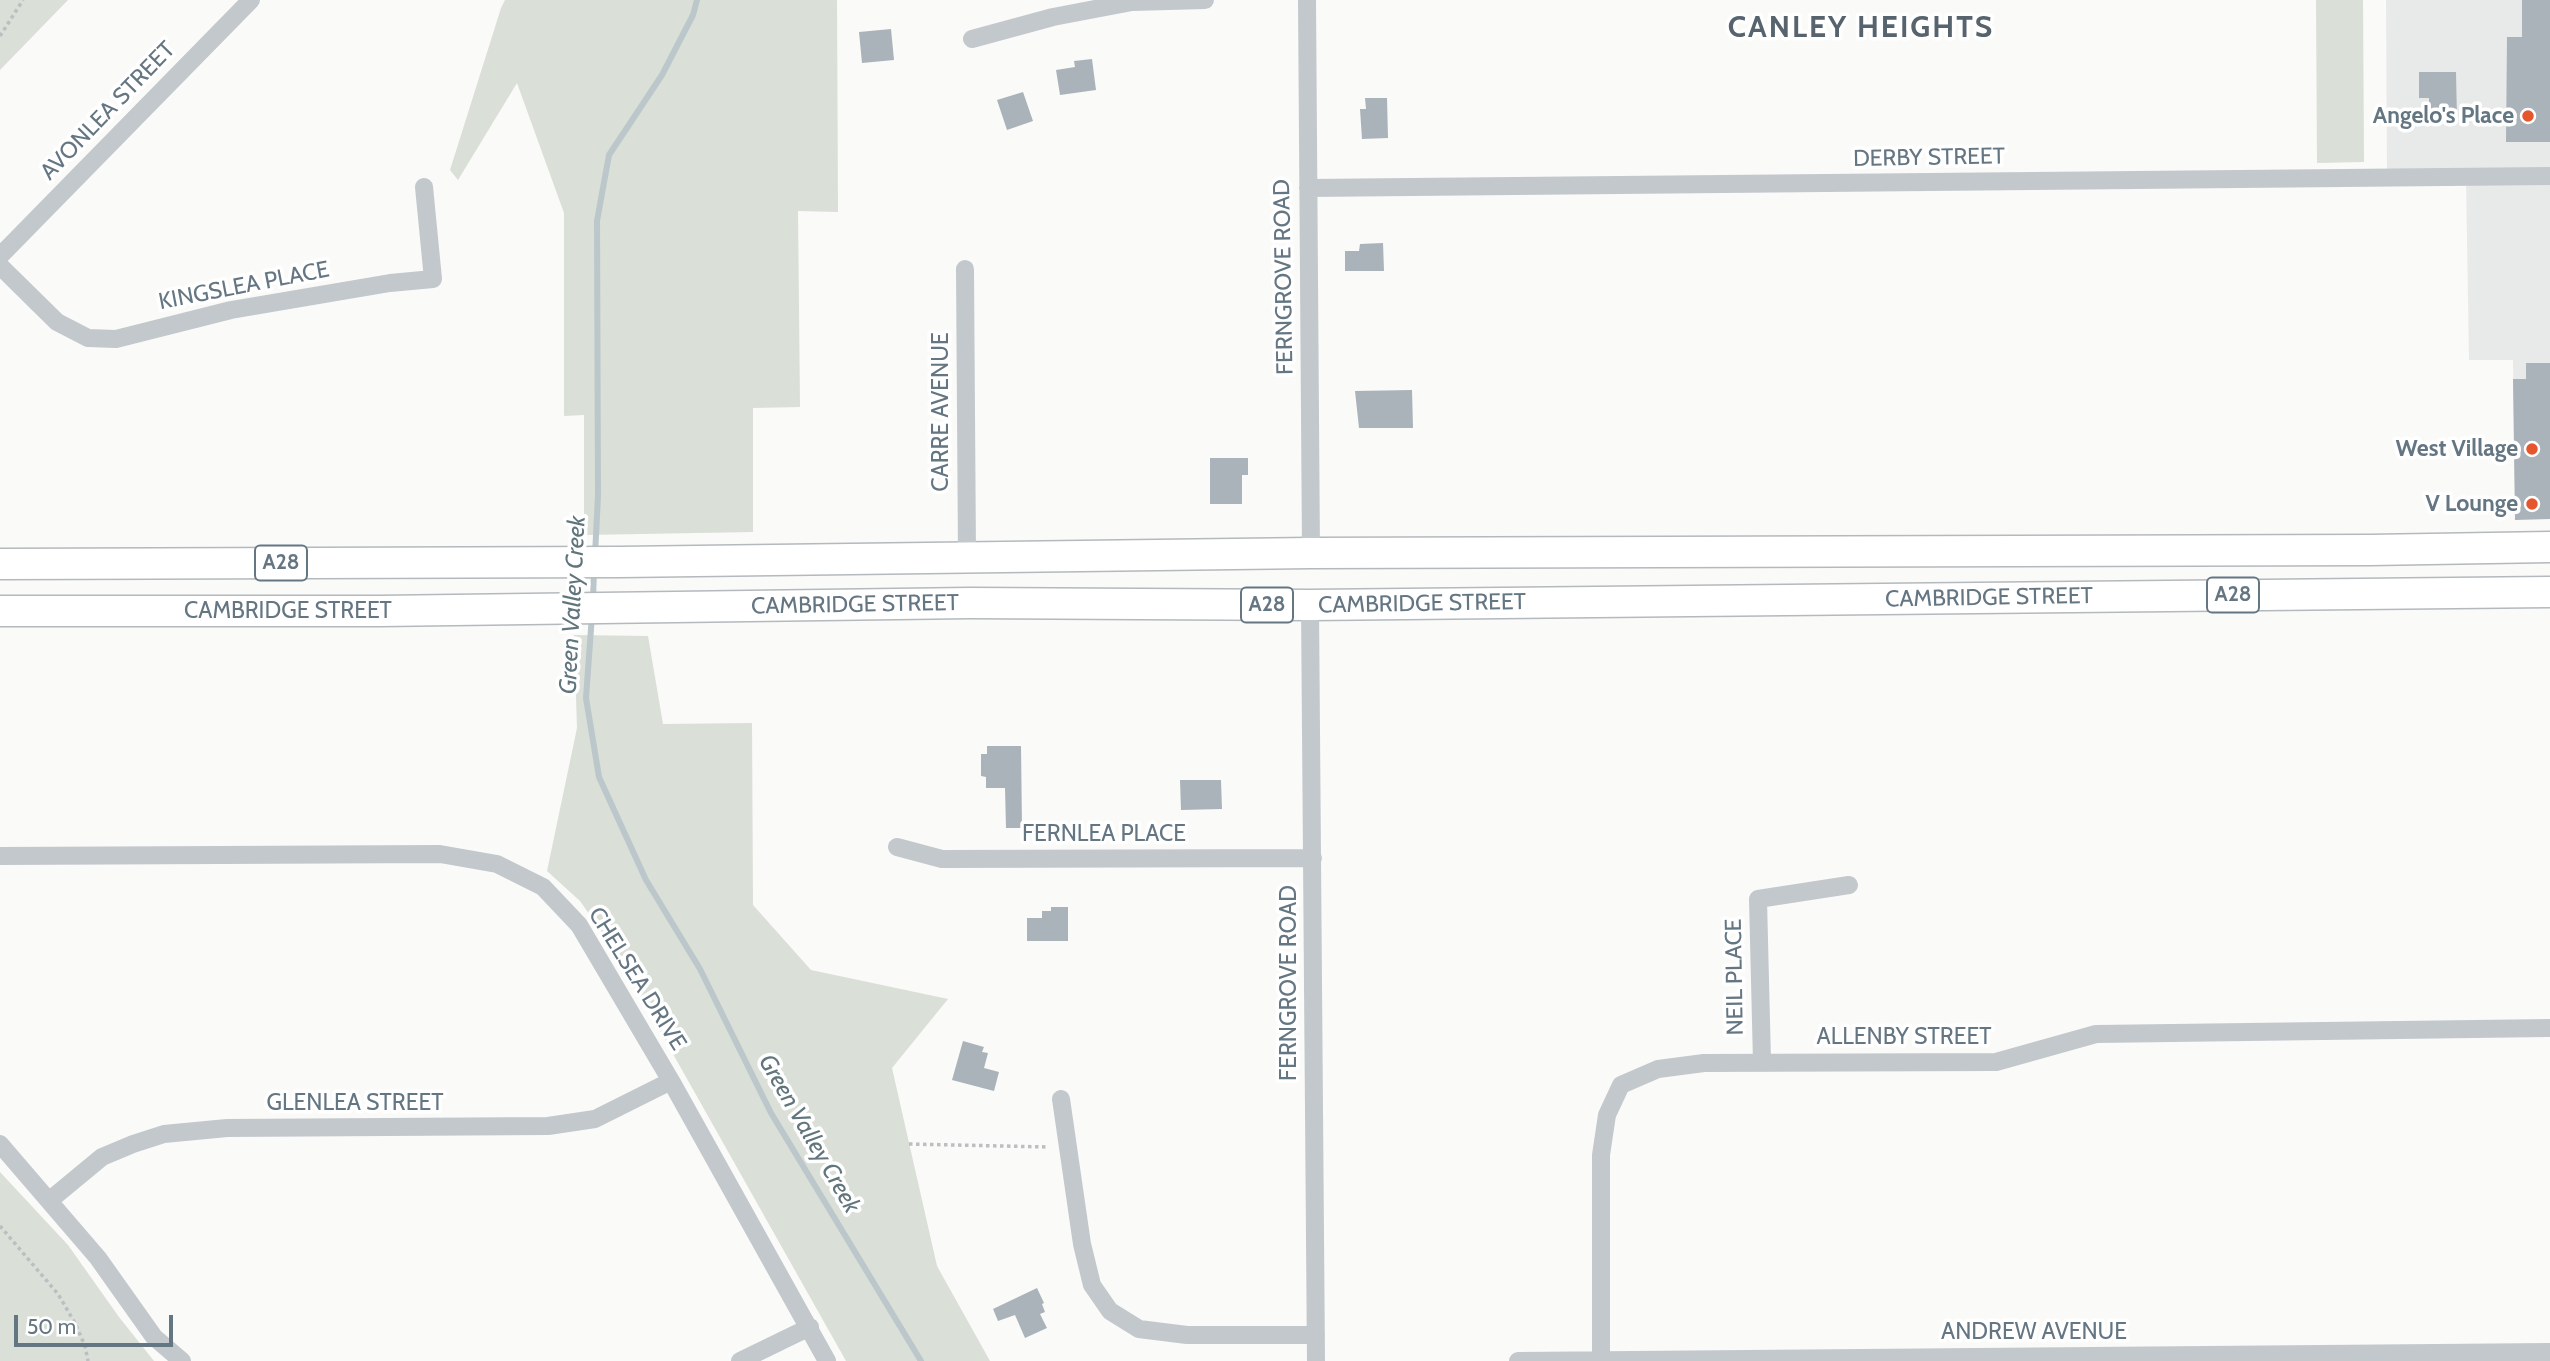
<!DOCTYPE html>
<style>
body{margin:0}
#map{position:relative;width:2550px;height:1361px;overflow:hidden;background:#fafaf8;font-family:Cabin,sans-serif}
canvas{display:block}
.scale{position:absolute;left:14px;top:1315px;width:159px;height:32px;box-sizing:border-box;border:4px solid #657683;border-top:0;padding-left:9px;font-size:21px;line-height:24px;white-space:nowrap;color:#657683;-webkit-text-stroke:5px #fff;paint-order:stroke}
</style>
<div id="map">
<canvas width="2550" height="1361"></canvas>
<div class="scale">50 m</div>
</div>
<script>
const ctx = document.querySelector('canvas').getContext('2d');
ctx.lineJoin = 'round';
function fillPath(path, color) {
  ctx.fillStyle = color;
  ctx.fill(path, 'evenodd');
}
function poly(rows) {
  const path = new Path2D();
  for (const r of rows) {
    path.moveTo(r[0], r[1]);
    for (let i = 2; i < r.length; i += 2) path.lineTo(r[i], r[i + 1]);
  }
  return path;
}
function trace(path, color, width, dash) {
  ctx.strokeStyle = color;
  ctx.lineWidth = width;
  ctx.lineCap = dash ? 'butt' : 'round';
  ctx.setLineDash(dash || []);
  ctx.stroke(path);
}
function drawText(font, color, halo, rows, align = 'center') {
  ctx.font = font + ' Cabin,sans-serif';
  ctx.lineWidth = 7;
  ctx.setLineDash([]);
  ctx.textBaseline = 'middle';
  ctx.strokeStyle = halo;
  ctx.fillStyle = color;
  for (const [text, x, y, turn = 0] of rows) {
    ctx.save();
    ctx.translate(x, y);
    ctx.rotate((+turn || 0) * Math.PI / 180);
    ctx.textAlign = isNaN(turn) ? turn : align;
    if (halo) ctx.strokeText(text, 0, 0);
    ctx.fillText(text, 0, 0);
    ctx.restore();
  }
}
fillPath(poly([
 [2386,0,2550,0,2550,519,2515,501,2513,360,2469,360,2466,178,2387,178]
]), '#e8e9e9');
fillPath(poly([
 [0,0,68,0,0,70],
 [505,0,837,0,838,212,798,211,800,407,753,408,753,532,584,535,584,415,564,416,564,213,517,83,458,180,450,170,501,8],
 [2316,0,2363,0,2364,162,2317,163],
 [574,635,648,636,663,724,752,723,753,905,811,970,948,999,892,1068,937,1266,990,1361,846,1361,615,951,580,901,547,871,577,728],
 [0,1172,68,1245,119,1317,154,1361,0,1361]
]), '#dadfd7');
trace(poly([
 [595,555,598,496,597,221,609,155,662,75,693,15,697,0],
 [593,600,594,569],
 [592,615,586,698,599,777,646,880,700,969,771,1113,921,1361]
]), '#bbc7cb', 6);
fillPath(poly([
 [2522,0,2550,0,2550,142,2506,142,2507,37,2522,37],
 [891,29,894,60,862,63,859,32],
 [1092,59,1096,90,1060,95,1056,70,1075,67,1074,61],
 [2419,72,2456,72,2457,119,2429,119,2429,98,2419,98],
 [1023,92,1033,121,1007,130,997,100],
 [1365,98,1387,98,1388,138,1362,139,1360,109,1366,109],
 [1383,243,1384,271,1345,271,1345,251,1359,251,1360,244],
 [2526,363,2550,363,2550,519,2515,520,2513,379,2526,379],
 [1412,390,1413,428,1359,428,1355,391],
 [1210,458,1248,458,1248,475,1242,475,1242,504,1210,504],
 [987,746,1021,746,1022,828,1006,828,1005,788,986,788,986,777,981,776,981,754,987,754],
 [1180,780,1221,780,1222,809,1181,810],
 [1051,907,1068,907,1068,941,1027,941,1027,918,1042,918,1042,911,1051,911],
 [963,1041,984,1047,982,1052,988,1053,984,1068,999,1072,994,1091,952,1080],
 [1037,1288,1044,1303,1042,1304,1045,1312,1040,1314,1047,1328,1025,1338,1015,1315,998,1321,993,1309]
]), '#aab3b9');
const trunk = poly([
 [0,564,620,562,1311,553,2370,550,2550,547],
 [0,611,380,611,970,603,1310,605,2550,592]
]);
trace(trunk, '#b4b9bd', 33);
trace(poly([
 [0,36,23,0],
 [909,1144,1048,1147],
 [0,1226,58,1294,75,1323,85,1346,88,1361]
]), '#bbbfc2', 3.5, [3.5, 3.5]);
trace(poly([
 [1307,0,1311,553],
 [972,39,1053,17,1132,2,1205,0],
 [1308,188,2550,176],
 [0,256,251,0],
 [0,266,57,322,88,338,116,339,231,310,390,283,433,279,424,187],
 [965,269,967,556],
 [1310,605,1316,1361],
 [897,847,942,859,1313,858],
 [0,856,440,854,497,864,543,887,579,925,671,1081,827,1361],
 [1762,1062,1758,899,1849,885],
 [1061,1099,1082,1244,1092,1285,1110,1311,1139,1329,1187,1335,1316,1335],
 [0,1144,98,1258,154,1337,182,1361],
 [50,1200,102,1157,133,1144,164,1134,227,1128,548,1126,595,1119,671,1081],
 [1601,1360,1601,1155,1607,1115,1621,1085,1658,1069,1704,1063,1996,1062,2096,1034,2550,1028],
 [740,1361,810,1327],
 [1518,1361,2550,1352]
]), '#c3c8cc', 18);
trace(trunk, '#fff', 30);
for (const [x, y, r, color] of [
 [2528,116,7,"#e4572e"],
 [2532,449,7,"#e4572e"],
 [2532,504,7,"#e4572e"]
]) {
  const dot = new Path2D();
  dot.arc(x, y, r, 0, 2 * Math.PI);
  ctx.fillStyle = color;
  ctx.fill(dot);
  trace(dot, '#fff', 2.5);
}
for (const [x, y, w] of [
 [281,563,52],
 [2233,595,52],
 [1267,605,52]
]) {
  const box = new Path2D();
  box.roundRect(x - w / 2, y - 17.5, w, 35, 5);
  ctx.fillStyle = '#fff';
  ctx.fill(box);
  trace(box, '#657683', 2);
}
drawText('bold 21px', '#657683', null, [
 ["A28",281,563],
 ["A28",2233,595],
 ["A28",1267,605]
]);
drawText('23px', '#657683', '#fff', [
 ["AVONLEA STREET",108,111,-46],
 ["DERBY STREET",1929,158,-1],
 ["FERNGROVE ROAD",1284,277,-91],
 ["KINGSLEA PLACE",244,286,-11],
 ["CARRE AVENUE",941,412,-90],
 ["CAMBRIDGE STREET",1989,598,-1],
 ["CAMBRIDGE STREET",1422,604,-1],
 ["CAMBRIDGE STREET",855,605,-1],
 ["CAMBRIDGE STREET",288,611],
 ["FERNLEA PLACE",1104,834],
 ["NEIL PLACE",1735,977,-91],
 ["CHELSEA DRIVE",637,979,58],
 ["FERNGROVE ROAD",1289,983,-90],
 ["ALLENBY STREET",1904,1037],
 ["GLENLEA STREET",355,1103],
 ["ANDREW AVENUE",2034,1332]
]);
drawText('bold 23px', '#657683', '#fff', [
 ["Angelo's Place",2514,116],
 ["West Village",2518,449],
 ["V Lounge",2518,504]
], 'right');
drawText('italic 24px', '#60757c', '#fff', [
 ["Green Valley Creek",573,605,-87],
 ["Green Valley Creek",809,1134,60]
]);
ctx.letterSpacing = '2px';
drawText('bold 30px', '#57646e', '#fff', [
 ["CANLEY HEIGHTS",1861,28]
]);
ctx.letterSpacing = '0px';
</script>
